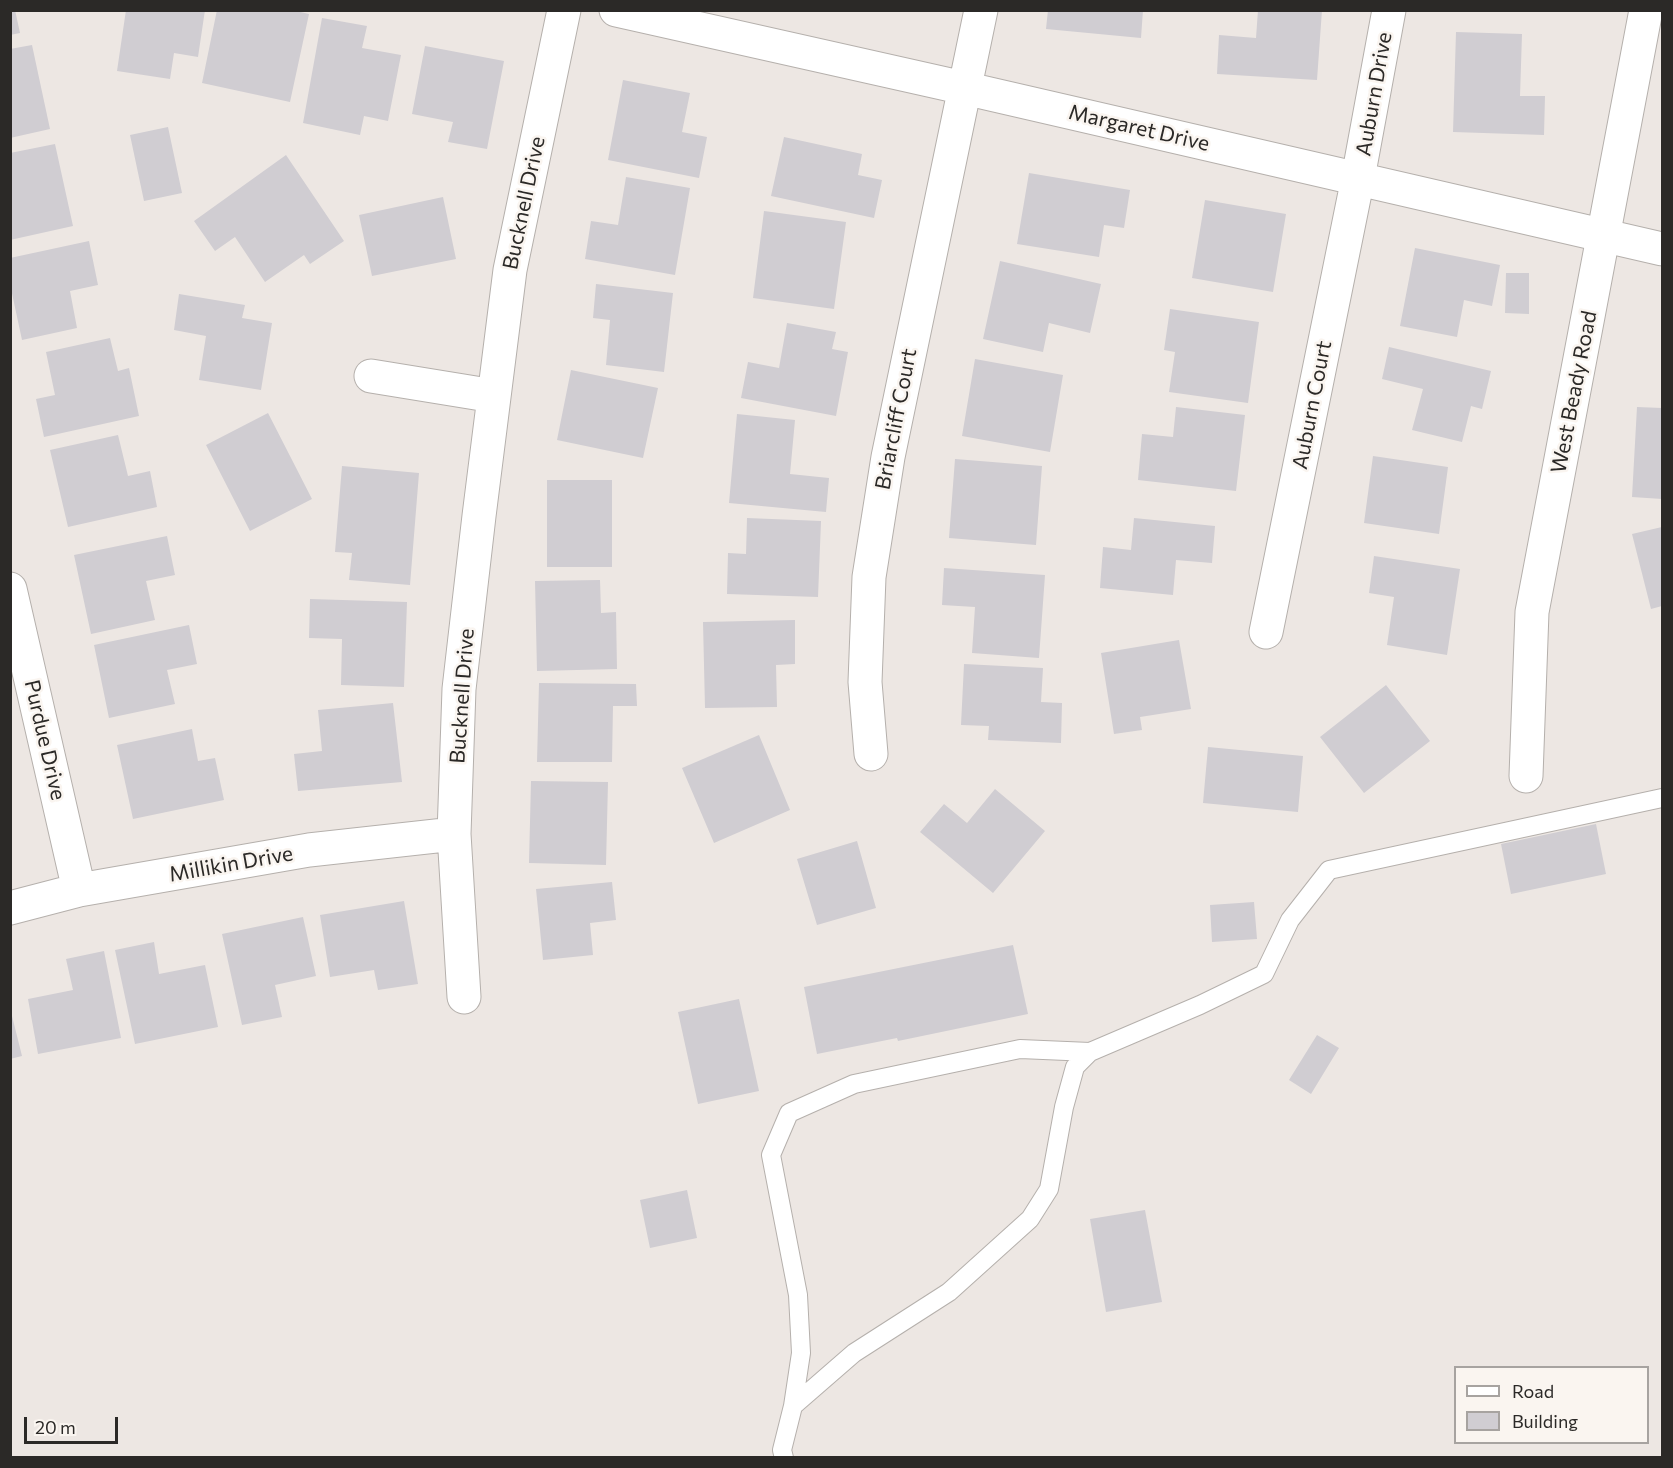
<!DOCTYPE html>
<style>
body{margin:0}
#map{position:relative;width:1673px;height:1468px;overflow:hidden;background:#ede7e3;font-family:Commissioner,sans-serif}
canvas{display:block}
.frame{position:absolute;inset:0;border:12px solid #2b2927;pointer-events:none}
.legend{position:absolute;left:1454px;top:1366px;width:195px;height:78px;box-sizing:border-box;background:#faf5f0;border:2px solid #a7a3a0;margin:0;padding:8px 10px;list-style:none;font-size:18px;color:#2b2927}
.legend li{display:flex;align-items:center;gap:12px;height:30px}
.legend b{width:30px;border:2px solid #a7a3a0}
.scale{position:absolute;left:24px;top:1417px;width:94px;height:27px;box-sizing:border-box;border:3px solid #2b2927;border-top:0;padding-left:8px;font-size:18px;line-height:21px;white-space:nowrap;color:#2b2927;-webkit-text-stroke:4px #faf5f0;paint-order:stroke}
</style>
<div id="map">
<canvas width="1673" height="1468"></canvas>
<div class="frame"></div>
<ul class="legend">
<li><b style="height:8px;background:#fff"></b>Road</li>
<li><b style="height:16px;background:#d0cdd2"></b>Building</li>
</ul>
<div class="scale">20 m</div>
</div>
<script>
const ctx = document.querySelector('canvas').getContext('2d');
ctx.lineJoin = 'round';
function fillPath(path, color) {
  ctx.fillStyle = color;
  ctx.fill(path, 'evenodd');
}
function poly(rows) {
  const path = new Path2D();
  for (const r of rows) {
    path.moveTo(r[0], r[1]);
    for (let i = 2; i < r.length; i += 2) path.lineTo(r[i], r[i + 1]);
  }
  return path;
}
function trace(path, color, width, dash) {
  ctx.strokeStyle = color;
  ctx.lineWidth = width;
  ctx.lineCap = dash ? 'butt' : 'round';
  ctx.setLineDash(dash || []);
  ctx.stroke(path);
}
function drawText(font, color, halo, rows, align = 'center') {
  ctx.font = font + ' Commissioner,sans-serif';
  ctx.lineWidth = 5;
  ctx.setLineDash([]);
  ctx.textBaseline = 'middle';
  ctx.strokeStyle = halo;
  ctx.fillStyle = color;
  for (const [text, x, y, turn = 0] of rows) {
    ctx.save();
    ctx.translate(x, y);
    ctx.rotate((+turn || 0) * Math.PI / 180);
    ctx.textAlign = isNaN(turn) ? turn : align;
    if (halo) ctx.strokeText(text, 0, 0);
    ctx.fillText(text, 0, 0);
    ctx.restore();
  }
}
fillPath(poly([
 [10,10,15,10,20,33,10,35],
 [126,10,205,10,198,57,174,53,170,79,117,71],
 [217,10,292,10,309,14,290,102,202,83],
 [1048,10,1143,10,1141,38,1046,29],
 [1258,10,1322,10,1317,80,1217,74,1219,35,1256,38],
 [322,18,367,26,362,48,401,55,388,121,364,116,360,135,303,123],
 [1456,32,1522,34,1520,96,1545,96,1544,135,1453,132],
 [32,45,50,129,10,138,10,49],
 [425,46,504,61,487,149,448,142,453,122,412,114],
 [623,80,690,93,682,132,707,137,699,178,608,160],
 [168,127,182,193,144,201,130,135],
 [784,137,862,154,858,175,882,180,874,218,771,196],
 [55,144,73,226,10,240,10,153],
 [286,155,344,241,310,264,304,255,265,282,235,237,215,251,194,221],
 [1029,173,1130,190,1124,228,1104,225,1099,257,1017,244],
 [626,177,690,188,675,275,585,259,591,221,618,225],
 [443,197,456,259,372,276,359,215],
 [1205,200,1286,214,1273,292,1192,278],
 [764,211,846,222,834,309,753,298],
 [89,241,98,285,70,291,77,328,22,340,10,284,10,258],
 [1415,248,1500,265,1492,306,1464,300,1457,337,1400,326],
 [1000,261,1101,284,1090,333,1049,323,1043,352,983,339],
 [1506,273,1529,273,1529,314,1505,313],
 [596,284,673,293,664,372,606,365,610,320,593,318],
 [179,294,245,305,242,318,272,323,261,390,199,380,206,336,174,330],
 [1170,309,1259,322,1248,403,1169,392,1175,352,1164,350],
 [787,323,836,332,832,349,848,352,836,416,741,398,748,362,779,368],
 [110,338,118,371,129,368,139,416,44,437,36,399,55,395,46,352],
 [1389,347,1491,371,1482,409,1471,406,1462,442,1412,430,1423,389,1382,379],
 [975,359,1063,375,1050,452,962,436],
 [571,370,658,388,643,458,557,440],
 [1176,407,1245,415,1236,491,1138,480,1142,434,1173,437],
 [1637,407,1662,408,1662,499,1632,497],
 [268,413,312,499,250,531,206,445],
 [737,414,795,420,790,474,829,478,826,512,729,503],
 [118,435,128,476,150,471,157,507,68,527,50,450],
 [1373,456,1448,467,1439,534,1364,523],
 [955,459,1042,466,1036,545,949,538],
 [342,466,419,473,410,585,349,580,352,553,335,552],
 [547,480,612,480,612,567,547,567],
 [747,518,821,521,818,597,727,594,728,553,746,554],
 [1134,518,1215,526,1212,563,1176,560,1173,595,1100,588,1103,547,1131,550],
 [1662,527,1662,606,1651,609,1632,534],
 [167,536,175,575,146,581,155,620,91,634,74,555],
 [1374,556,1460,569,1447,655,1387,645,1394,597,1369,593],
 [944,568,1045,575,1039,658,972,653,975,607,942,605],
 [600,580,601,613,616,612,617,669,537,671,535,581],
 [310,599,407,602,404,687,341,685,342,639,309,638],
 [795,620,795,664,776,665,777,707,705,708,703,622],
 [189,625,197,664,167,670,175,704,109,718,94,645],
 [1179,640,1191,709,1140,717,1142,730,1114,734,1101,653],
 [964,664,1043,668,1041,702,1062,703,1061,743,988,740,989,726,961,725],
 [539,683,636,684,637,706,613,706,612,762,537,762],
 [1386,685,1430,741,1364,793,1320,737],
 [393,703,402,782,298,791,294,754,322,751,318,710],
 [192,729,198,761,215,758,224,800,133,819,117,745],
 [759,735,790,810,714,843,682,768],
 [1208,747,1303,756,1298,812,1203,803],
 [531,781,608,782,606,865,529,863],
 [995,789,1045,831,993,893,920,832,944,804,967,823],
 [1596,824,1606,874,1511,894,1501,844],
 [857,841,876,908,817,925,797,859],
 [612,882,616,920,590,923,593,955,543,960,536,889],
 [404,901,418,984,378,990,374,970,330,977,320,915],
 [1254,902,1257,939,1212,942,1210,905],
 [303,917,316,976,275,985,282,1017,242,1025,222,934],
 [154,942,159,974,205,965,218,1027,135,1044,115,950],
 [1013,945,1028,1014,898,1041,897,1038,817,1054,804,987],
 [104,951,121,1038,38,1054,28,999,73,990,66,959],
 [739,999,759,1091,698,1104,678,1012],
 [10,1008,22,1056,10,1059],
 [1317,1035,1339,1048,1311,1094,1289,1080],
 [687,1190,697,1238,650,1248,640,1200],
 [1145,1210,1162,1302,1106,1312,1090,1219]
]), '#d0cdd2');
const lane = poly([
 [793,1406,801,1353,798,1295,771,1155,789,1113,854,1084,1020,1049,1090,1052],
 [784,1458,782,1450,793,1406,854,1353,949,1292,1030,1219,1049,1189,1064,1107,1075,1067,1090,1052,1200,1005,1264,974,1290,920,1329,870,1662,798]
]);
const street = poly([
 [616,10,964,88,1662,249],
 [371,376,494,396],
 [10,589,79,890],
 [1266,632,1358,178,1389,10],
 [871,754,865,682,869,577,888,457,981,10],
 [10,908,79,890,309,850,454,834],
 [464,997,454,834,459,689,479,516,510,270,564,10]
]);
const secondary = poly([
 [1526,776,1532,612,1646,10]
]);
trace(lane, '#b5b0ac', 20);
trace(street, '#b5b0ac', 35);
trace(secondary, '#b5b0ac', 35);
trace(lane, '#fff', 18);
trace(street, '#fff', 33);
trace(secondary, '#fff', 33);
drawText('21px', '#2b2927', '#faf5f0', [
 ["Auburn Drive",1374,94,-80],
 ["Margaret Drive",1139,128,13],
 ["Bucknell Drive",524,203,-78],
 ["West Beady Road",1574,392,-79],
 ["Auburn Court",1312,405,-79],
 ["Briarcliff Court",896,419,-79],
 ["Bucknell Drive",462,696,-86],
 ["Purdue Drive",45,740,77],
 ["Millikin Drive",231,864,-10]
]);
</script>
